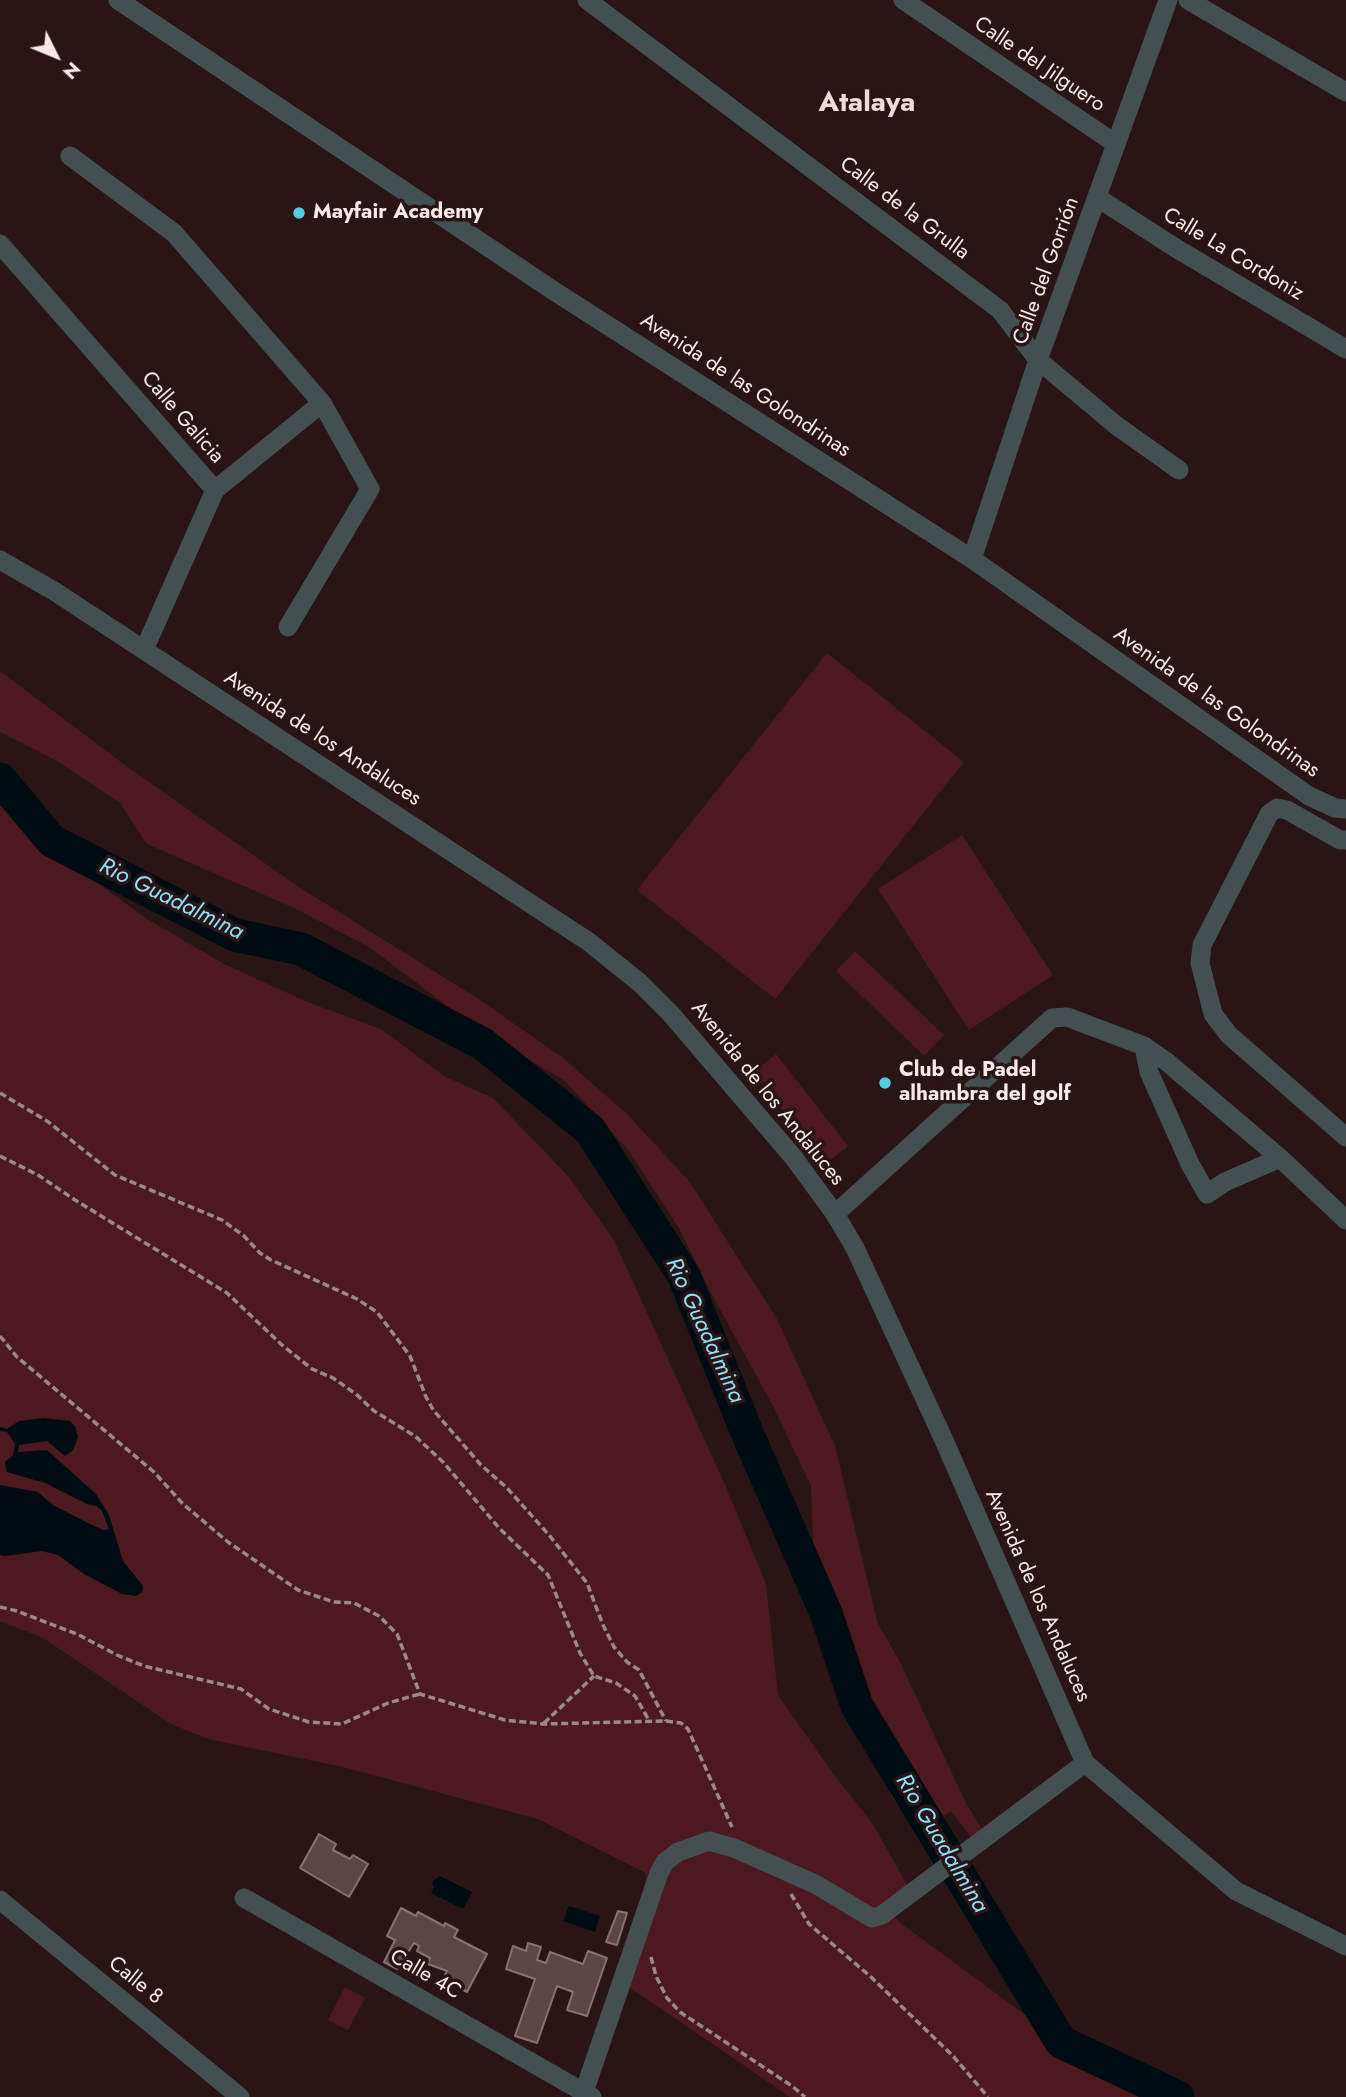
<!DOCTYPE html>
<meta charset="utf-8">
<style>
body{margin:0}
#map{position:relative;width:1346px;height:2097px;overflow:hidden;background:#291416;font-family:Jost,sans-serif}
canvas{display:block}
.north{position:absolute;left:21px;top:21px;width:70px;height:70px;-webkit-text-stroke:5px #291416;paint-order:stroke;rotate:133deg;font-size:19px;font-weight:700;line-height:28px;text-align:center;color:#f9e9ea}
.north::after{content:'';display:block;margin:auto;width:24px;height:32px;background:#f9e9ea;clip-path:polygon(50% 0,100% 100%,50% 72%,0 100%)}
</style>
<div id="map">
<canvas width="1346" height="2097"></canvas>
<div class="north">N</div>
</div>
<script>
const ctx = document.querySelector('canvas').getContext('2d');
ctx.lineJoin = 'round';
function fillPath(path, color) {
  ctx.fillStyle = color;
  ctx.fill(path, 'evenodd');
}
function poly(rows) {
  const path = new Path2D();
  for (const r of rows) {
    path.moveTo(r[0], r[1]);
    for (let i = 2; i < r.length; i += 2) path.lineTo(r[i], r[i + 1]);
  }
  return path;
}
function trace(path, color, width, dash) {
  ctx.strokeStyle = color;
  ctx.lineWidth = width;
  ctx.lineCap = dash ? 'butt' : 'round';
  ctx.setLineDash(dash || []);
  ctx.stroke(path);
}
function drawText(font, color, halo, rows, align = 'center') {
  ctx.font = font + ' Jost,sans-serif';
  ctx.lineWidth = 7;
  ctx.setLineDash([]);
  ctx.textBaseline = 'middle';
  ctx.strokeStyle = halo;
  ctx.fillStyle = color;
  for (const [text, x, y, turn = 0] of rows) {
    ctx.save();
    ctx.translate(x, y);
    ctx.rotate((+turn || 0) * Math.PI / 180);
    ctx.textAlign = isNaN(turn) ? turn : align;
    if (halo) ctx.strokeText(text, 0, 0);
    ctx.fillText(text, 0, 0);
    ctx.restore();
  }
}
fillPath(poly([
 [827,653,964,762,775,999,637,890],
 [0,671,129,768,299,887,477,998,562,1057,627,1114,689,1181,777,1319,835,1446,878,1624,899,1660,966,1803,982,1829,972,1838,951,1811,917,1833,891,1796,882,1761,876,1715,833,1643,815,1602,811,1486,773,1406,712,1295,680,1230,629,1151,564,1080,490,1038,369,947,294,908,147,844,120,803,57,761,0,732],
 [0,801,13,815,69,862,147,919,226,965,310,1003,381,1029,444,1076,493,1098,569,1177,614,1240,726,1487,766,1584,778,1695,832,1772,873,1824,907,1885,881,1905,903,1925,1125,2088,1147,2097,790,2097,629,1987,640,1956,646,1873,538,1819,343,1767,208,1739,171,1724,43,1638,0,1621],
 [962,835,1053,975,969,1030,878,889],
 [855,951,944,1035,924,1056,836,971],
 [776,1054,848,1146,825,1164,753,1072],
 [345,1987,365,1998,348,2030,328,2020]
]), '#4c1920');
fillPath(poly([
 [43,1418,70,1421,75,1426,78,1437,73,1450,65,1456,47,1441,19,1445,18,1452,47,1450,96,1494,109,1515,123,1561,143,1586,142,1592,136,1596,122,1594,84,1574,58,1555,42,1551,5,1556,0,1555,0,1485,38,1492,53,1505,86,1522,103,1530,109,1529,102,1511,96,1506,87,1504,45,1483,7,1472,5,1462,13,1455,15,1444,7,1432,0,1431,0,1427,7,1429,19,1421],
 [440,1876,472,1892,463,1909,431,1893,434,1888,432,1882],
 [569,1906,600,1916,595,1932,563,1921]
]), '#000c11');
trace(poly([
 [0,779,52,841,235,935,301,949,483,1044,590,1130,684,1276,748,1435,826,1613,857,1706,1061,2042,1178,2097]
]), '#000c11', 33);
const building = poly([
 [319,1834,336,1844,333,1850,350,1859,353,1855,368,1864,349,1897,300,1868,319,1834],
 [401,1908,416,1916,418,1912,444,1926,445,1923,458,1930,454,1937,487,1954,467,1992,443,1979,447,1971,428,1964,430,1958,417,1951,419,1946,414,1943,397,1969,384,1962,395,1940,387,1936,401,1908],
 [618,1911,627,1913,617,1945,606,1942,618,1911],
 [528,1943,541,1947,537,1960,546,1963,550,1952,583,1964,588,1951,607,1958,587,2016,567,2010,573,1992,557,1986,537,2043,515,2036,535,1979,506,1969,513,1946,526,1951,528,1943]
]);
fillPath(building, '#5d4546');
trace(building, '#8b7071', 2);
trace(poly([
 [0,1093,47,1121,115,1175,222,1220,244,1236,260,1253,271,1260,357,1299,377,1312,410,1356,426,1397,434,1411,481,1465,507,1488,549,1535,587,1583,603,1625,614,1647,627,1662,639,1670,666,1721],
 [0,1156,38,1175,75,1200,227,1293,282,1345,312,1369,333,1378,356,1394,374,1411,415,1436,443,1462,500,1529,548,1575,580,1653,594,1676,616,1683,635,1696,650,1722],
 [0,1336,17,1357,154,1472,183,1504,228,1542,298,1590,334,1602,354,1603,379,1616,397,1634,420,1694,505,1720,543,1724,666,1721,681,1723,688,1729,732,1827],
 [0,1607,17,1611,77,1634,117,1655,144,1666,241,1689,269,1709,309,1722,342,1724,388,1703,420,1694],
 [544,1723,594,1676],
 [791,1894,809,1924,871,1977,953,2056,988,2097],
 [651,1957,656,1976,667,1998,680,2012,792,2086,805,2097]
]), '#9b898a', 3.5, [7, 3.5]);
trace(poly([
 [118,0,554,291,972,559,1309,796,1335,808,1346,809],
 [587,0,1000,310,1038,360,1117,426,1179,470],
 [903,0,1116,144],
 [1188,0,1346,92],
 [70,156,174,233,322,403],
 [1098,198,1174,247,1346,349],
 [0,244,215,490,144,650],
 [215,490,322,403,370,489,288,627],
 [972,559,1038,360,1168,0],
 [0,560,54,591,589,942,640,983,671,1014,794,1158,835,1214,855,1248,943,1438,1085,1763,1236,1891,1346,1946],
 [1346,840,1340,840,1287,810,1277,808,1269,814,1202,945,1200,963,1213,1014,1229,1035,1346,1137],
 [1144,1046,1149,1072,1190,1164,1207,1194,1225,1182,1280,1158],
 [835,1214,1052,1018,1067,1017,1144,1046,1167,1062,1280,1158,1346,1220],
 [244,1898,592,2097],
 [0,1900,240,2097],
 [584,2092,659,1873,665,1862,678,1852,709,1841,734,1848,815,1884,872,1918,882,1915,1085,1763]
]), '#434f51', 19);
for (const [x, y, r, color] of [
 [299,213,7,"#57c9e2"],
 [885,1083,7,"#57c9e2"]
]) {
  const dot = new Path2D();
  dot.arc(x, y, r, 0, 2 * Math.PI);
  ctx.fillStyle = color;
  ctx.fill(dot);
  trace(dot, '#291416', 2.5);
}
drawText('21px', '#f9e9ea', '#291416', [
 ["Calle del Jilguero",1039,65,34],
 ["Calle de la Grulla",904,209,37],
 ["Calle La Cordoniz",1233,255,31],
 ["Calle del Gorrión",1047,271,-70],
 ["Avenida de las Golondrinas",745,386,33],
 ["Calle Galicia",182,418,49],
 ["Avenida de las Golondrinas",1216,703,35],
 ["Avenida de los Andaluces",322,739,33],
 ["Avenida de los Andaluces",767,1094,51],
 ["Avenida de los Andaluces",1037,1596,66],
 ["Calle 4C",425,1975,30],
 ["Calle 8",135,1981,39]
]);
drawText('bold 21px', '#f9e9ea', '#291416', [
 ["Mayfair Academy",313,213],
 ["Club de Padel",899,1071],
 ["alhambra del golf",899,1095]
], 'left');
drawText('italic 23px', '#8de2f7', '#291416', [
 ["Rio Guadalmina",171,900,26],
 ["Rio Guadalmina",704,1331,65],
 ["Rio Guadalmina",941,1844,59]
]);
drawText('bold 28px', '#f7d8d9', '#291416', [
 ["Atalaya",867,104]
]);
</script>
